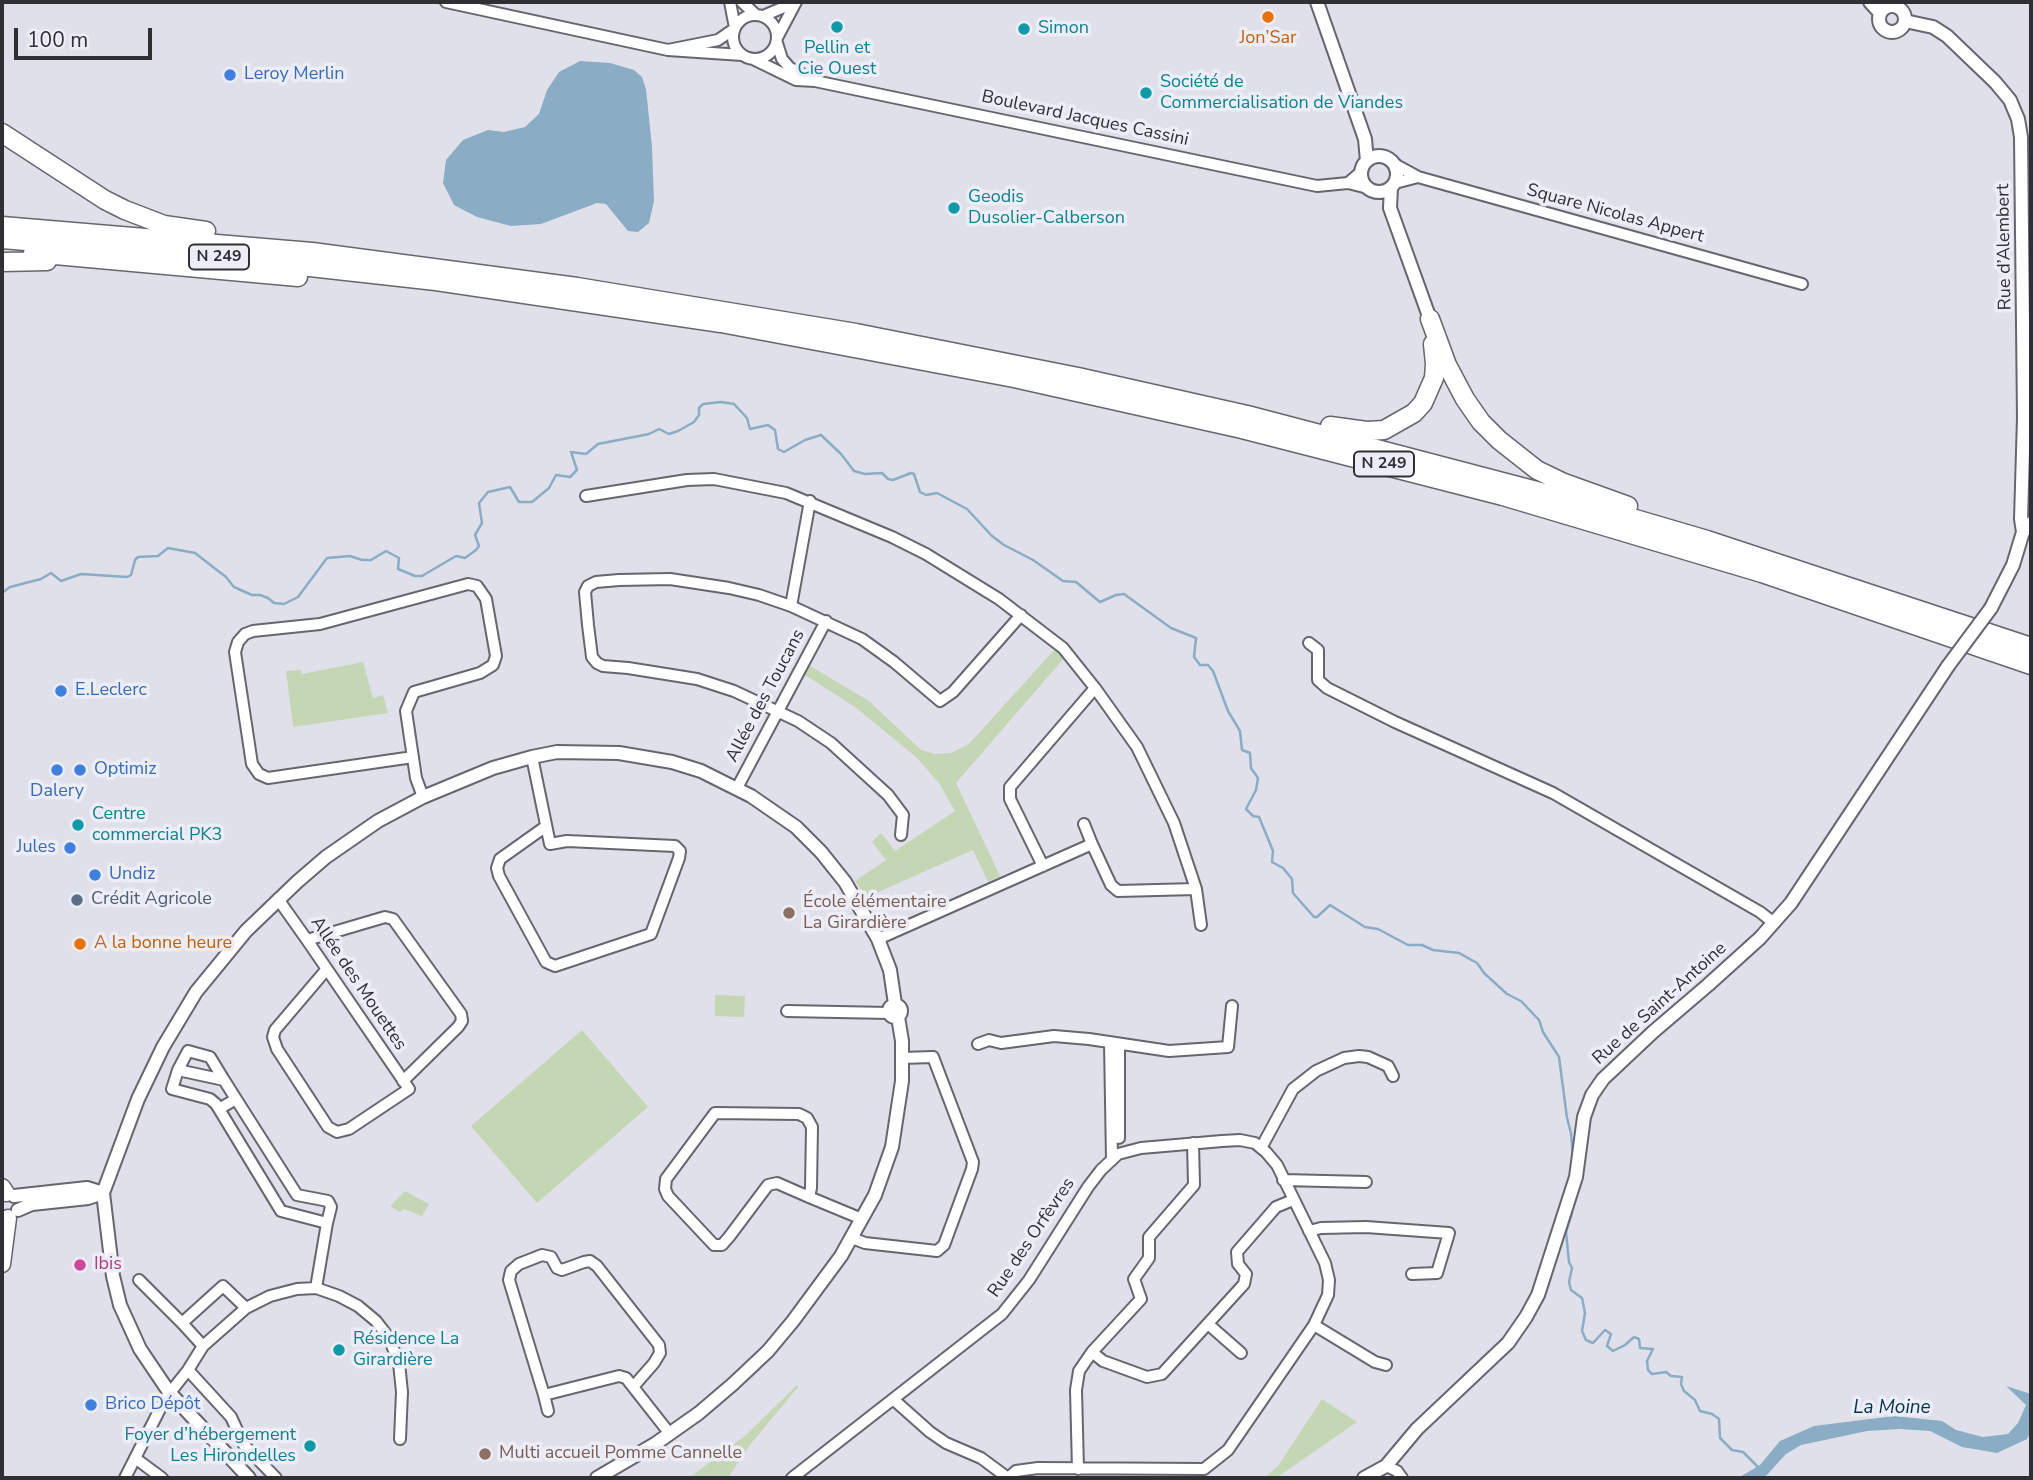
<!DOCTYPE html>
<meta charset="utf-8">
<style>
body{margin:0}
#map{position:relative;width:2033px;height:1480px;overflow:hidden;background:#e0e0ea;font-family:"Nunito Sans",sans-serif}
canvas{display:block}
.frame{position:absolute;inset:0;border:4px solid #303034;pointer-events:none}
.scale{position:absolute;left:14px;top:28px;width:138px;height:32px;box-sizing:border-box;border:4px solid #303034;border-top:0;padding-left:9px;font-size:21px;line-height:24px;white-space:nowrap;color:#303034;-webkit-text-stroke:5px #ededf7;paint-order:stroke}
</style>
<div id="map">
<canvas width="2033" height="1480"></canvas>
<div class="frame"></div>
<div class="scale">100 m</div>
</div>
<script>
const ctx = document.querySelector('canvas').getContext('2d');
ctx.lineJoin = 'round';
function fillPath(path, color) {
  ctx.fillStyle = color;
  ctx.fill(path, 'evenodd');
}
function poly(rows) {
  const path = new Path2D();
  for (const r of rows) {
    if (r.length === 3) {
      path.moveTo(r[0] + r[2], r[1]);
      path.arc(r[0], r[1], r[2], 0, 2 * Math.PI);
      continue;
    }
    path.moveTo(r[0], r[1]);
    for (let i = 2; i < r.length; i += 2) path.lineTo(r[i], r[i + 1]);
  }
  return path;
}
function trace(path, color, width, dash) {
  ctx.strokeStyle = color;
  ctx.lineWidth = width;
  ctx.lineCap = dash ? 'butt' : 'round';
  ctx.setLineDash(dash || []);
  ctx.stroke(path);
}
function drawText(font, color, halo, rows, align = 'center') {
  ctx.font = font + ' "Nunito Sans",sans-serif';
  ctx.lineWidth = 7;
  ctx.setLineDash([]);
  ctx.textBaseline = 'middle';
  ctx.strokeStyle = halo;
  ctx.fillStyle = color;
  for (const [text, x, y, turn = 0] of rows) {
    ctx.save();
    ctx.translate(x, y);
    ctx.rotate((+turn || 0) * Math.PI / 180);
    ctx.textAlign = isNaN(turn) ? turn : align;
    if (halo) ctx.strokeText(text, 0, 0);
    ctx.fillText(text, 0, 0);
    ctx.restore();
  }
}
fillPath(poly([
 [1055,649,1065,657,956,783,1000,876,988,882,973,850,867,897,855,881,886,860,872,842,881,833,895,851,955,811,939,783,916,757,855,707,805,675,810,666,869,701,921,750,935,754,951,753,969,744],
 [363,662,373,698,383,695,388,713,293,727,286,671,301,670,302,674],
 [715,995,745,996,744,1017,715,1016],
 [582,1030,648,1107,537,1203,471,1126],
 [405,1191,429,1204,422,1216,404,1209,400,1212,390,1206],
 [797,1385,799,1386,749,1446,728,1478,689,1478,746,1435],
 [1322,1399,1357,1422,1276,1478,1264,1478,1278,1466]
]), '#c5d6b5');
fillPath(poly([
 [580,61,610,63,634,70,642,77,646,89,652,147,654,201,649,223,638,232,628,231,606,204,597,203,541,224,511,226,477,217,454,205,443,183,446,160,463,140,488,130,504,132,525,127,539,114,547,90,559,72],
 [2006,1386,2031,1394,2031,1431,2027,1439,1997,1453,1962,1447,1930,1431,1900,1429,1867,1431,1801,1445,1786,1454,1764,1478,1738,1478,1760,1465,1780,1441,1814,1426,1894,1416,1942,1421,1956,1430,1983,1437,2008,1434,2018,1423,2026,1405]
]), '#8aacc5');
trace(poly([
 [2,593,10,587,41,579,51,573,61,581,81,574,127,577,131,575,135,560,138,557,158,556,168,548,195,553,226,577,234,587,252,595,260,595,268,598,274,603,284,604,298,597,327,558,350,556,362,560,371,560,386,551,399,558,398,569,415,576,422,576,456,556,465,558,476,550,479,546,475,535,482,523,479,503,488,492,510,487,519,502,532,502,549,488,556,475,570,477,577,470,571,452,586,454,598,444,649,434,659,429,669,434,678,431,694,422,699,415,699,408,703,404,721,402,734,404,747,418,750,429,768,425,775,430,778,449,784,452,805,440,821,435,841,454,854,471,865,474,882,473,888,479,893,480,911,473,914,474,920,492,926,495,937,493,967,509,992,536,1004,545,1033,560,1063,581,1076,582,1100,602,1116,595,1124,594,1171,628,1196,638,1194,657,1200,665,1208,665,1213,671,1228,711,1240,731,1242,750,1250,753,1251,768,1258,778,1256,790,1246,809,1253,816,1259,817,1273,851,1272,862,1283,868,1292,879,1293,893,1314,917,1317,917,1330,905,1365,927,1378,929,1408,945,1422,945,1433,950,1459,953,1477,963,1484,973,1507,994,1521,1001,1539,1020,1543,1032,1559,1057,1567,1118,1571,1133,1573,1156],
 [1572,1213,1566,1232,1569,1262,1572,1268,1569,1282,1571,1290,1582,1298,1585,1313,1582,1331,1586,1340,1593,1343,1605,1330,1611,1334,1607,1346,1613,1351,1625,1345,1634,1337,1639,1339,1640,1348,1653,1349,1647,1361,1648,1370,1652,1374,1666,1372,1671,1376,1682,1377,1681,1384,1684,1391,1695,1400,1700,1411,1712,1414,1719,1419,1720,1438,1732,1450,1743,1452,1759,1468]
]), '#8aacc5', 2.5);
const minor = poly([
 [446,2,668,50],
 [730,2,735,28],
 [742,2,756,15],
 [755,37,22],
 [763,16,782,8,789,2],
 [734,29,718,40,668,50,742,55],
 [778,36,796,2],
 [755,60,796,80,815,81,790,68,782,59,777,43],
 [815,81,1317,186,1348,183,1368,188],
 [1394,164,1418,177,1802,284],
 [1348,183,1362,171],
 [1395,183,1418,177],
 [586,496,687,480,714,479,786,493,892,537,926,554,999,599,1063,648,1095,688,1137,747,1174,823,1196,889,1201,925],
 [791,606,810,501],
 [1309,643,1318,650,1318,680,1327,688,1395,722,1553,793,1760,912,1774,923],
 [413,757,268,778,259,774,252,764,235,652,238,642,245,634,253,631,320,624,468,584,477,586,486,599,496,656,493,665,480,673,414,692,406,711,416,778,423,797],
 [532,757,550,844,567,841,675,846,680,851,679,858,651,934,555,966,546,962,499,876,497,868,500,859,545,827],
 [737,788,826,621],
 [1084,824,1092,844],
 [901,835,903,815,888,795,831,743,798,721,734,691,697,679,628,668,603,666,597,663,592,657,588,625,585,592,588,586,596,582,619,580,670,579,729,588,759,595,791,606,862,639,894,662,940,701,953,692,1021,615],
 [1043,866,1010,799,1010,787,1095,688],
 [278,899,307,940,409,1089,349,1129,337,1132,328,1127,277,1049,273,1037,275,1030,326,970],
 [878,939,1092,844,1111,885,1118,891,1196,889],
 [307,940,385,917,393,919,461,1014,462,1021,458,1027,403,1081],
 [787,1011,889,1013],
 [1110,1043,1112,1160],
 [978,1044,989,1040,1001,1043,1054,1036,1089,1039,1169,1051,1228,1047,1232,1006],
 [178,1070,188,1051,210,1057,224,1080],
 [219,1109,236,1099,297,1195,328,1201,331,1207,327,1223,281,1211,216,1104,210,1099,172,1089,178,1070,224,1080,236,1099],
 [1119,1138,1119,1045],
 [1261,1148,1293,1089,1316,1071,1344,1058,1359,1056,1368,1057,1388,1066,1393,1076],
 [1283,1180,1366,1182],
 [809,1197,811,1188,812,1127,807,1118,799,1114,715,1113,666,1179,665,1189,668,1196,714,1245,722,1245,729,1237,768,1185,777,1183,809,1197,862,1219],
 [1309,1231,1321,1228,1366,1227,1449,1233,1437,1273,1412,1274],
 [852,1238,865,1243,937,1251,944,1245,972,1169,973,1162,933,1057,902,1058],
 [139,1280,182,1323,223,1286,246,1308],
 [316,1288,327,1223],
 [182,1323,203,1346],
 [1208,1324,1241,1353],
 [1314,1325,1375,1362,1386,1365],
 [1092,1352,1103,1361,1147,1377,1162,1374,1244,1284,1246,1274,1238,1264,1237,1252,1276,1207,1293,1200],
 [188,1370,231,1417,244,1445,276,1478],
 [544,1395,509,1280,511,1271,519,1264,542,1255,551,1257,557,1268,562,1270,584,1262,590,1261,597,1266,659,1345,660,1353,654,1363,633,1387],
 [894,1400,930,1432,946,1443,981,1458,1008,1478],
 [548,1411,544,1395,619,1376,626,1378,670,1434],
 [135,1458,162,1478],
 [1386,1466,1397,1471,1402,1478],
 [1078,1469,1076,1390,1079,1371,1092,1352,1141,1299,1134,1279,1149,1258,1149,1237,1194,1185,1193,1143],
 [125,1478,165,1399,188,1370,203,1346,246,1308,270,1296,297,1289,316,1288,339,1296,358,1306,376,1321,389,1338,399,1363,402,1392,400,1439],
 [792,1478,1002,1314,1029,1280,1088,1187,1101,1170,1118,1154,1141,1148,1222,1141,1240,1140,1255,1143,1266,1152,1277,1165,1325,1263,1329,1280,1328,1295,1314,1325,1228,1450,1204,1469,1038,1468,1016,1471,1008,1478]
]);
const tertiary = poly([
 [1317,2,1365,139,1367,161],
 [1870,2,1880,13],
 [1892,19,13],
 [1905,21,1933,27,1947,36,1995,82,2010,100,2018,119,2021,137,2024,418,2021,519,2023,532],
 [1379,174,18],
 [1391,188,1390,208,1430,319],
 [1991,608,2013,565,2023,532,2031,523],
 [895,1011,6],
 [14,1196,87,1188,103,1193],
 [18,1210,32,1204,88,1198,103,1193],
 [249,1478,169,1392,140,1349,120,1305,113,1276,103,1193,138,1099,163,1047,196,992,246,931,297,882,326,857,378,821,423,797,493,768,532,757,557,752,619,753,672,762,701,771,751,796,796,827,821,852,845,882,878,939,890,970,895,1004],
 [597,1478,655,1444,699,1413,733,1384,768,1351,793,1321,841,1256,875,1195,892,1147,902,1081,902,1041,898,1017],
 [1364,1478,1386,1466,1417,1429,1508,1343,1526,1317,1538,1295,1576,1177,1584,1117,1592,1095,1603,1079,1653,1032,1708,985,1760,938,1791,903,1948,666]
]);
const primary = poly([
 [2,1187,6,1193],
 [2,1264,8,1218]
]);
const trunk = poly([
 [2,133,105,200,125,210,164,225,206,231],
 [2,226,312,252,577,287,856,333,1078,377,1247,415,1567,499,1707,540,2031,647],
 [2,239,220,257,436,281,721,323,1014,378,1242,429,1503,496,1762,573,2031,665],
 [33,253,298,277],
 [2,262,47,261],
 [1430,319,1447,365,1465,399,1481,422,1499,440,1537,470,1564,483,1628,506],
 [1330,426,1367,431,1384,430,1414,413,1423,403,1434,378,1435,364,1433,344]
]);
trace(minor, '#66666f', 14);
trace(tertiary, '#66666f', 16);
trace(primary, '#66666f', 19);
trace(trunk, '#66666f', 21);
trace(minor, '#fff', 10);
trace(tertiary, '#fff', 12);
trace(primary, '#fff', 16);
trace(trunk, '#fff', 18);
const tertiaryBridge = poly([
 [1948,666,1991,608]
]);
trace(tertiaryBridge, '#66666f', 16, []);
trace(tertiaryBridge, '#fff', 12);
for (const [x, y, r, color] of [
 [1268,17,7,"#e8710a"],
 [837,27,7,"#0f9aa8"],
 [1024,29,7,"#0f9aa8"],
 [230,75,7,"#3f7fe0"],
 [1146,93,7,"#0f9aa8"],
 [954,208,7,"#0f9aa8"],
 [61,691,7,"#3f7fe0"],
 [57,770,7,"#3f7fe0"],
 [80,770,7,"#3f7fe0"],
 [78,825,7,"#0f9aa8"],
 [70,848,7,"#3f7fe0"],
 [95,875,7,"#3f7fe0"],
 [77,900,7,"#5c6f8a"],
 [789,913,7,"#8d6e63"],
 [80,944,7,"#e8710a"],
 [80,1265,7,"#d1479c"],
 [339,1350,7,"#0f9aa8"],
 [91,1405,7,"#3f7fe0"],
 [310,1446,7,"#0f9aa8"],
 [485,1454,7,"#8d6e63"]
]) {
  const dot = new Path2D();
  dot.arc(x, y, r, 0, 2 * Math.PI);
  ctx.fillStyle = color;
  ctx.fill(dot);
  trace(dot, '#ededf7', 2.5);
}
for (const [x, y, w] of [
 [219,257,60],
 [1384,464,60]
]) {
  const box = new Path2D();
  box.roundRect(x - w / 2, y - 12.5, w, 25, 5);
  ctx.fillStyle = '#ededf7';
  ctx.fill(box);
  trace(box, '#303034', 2);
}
drawText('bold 16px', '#303034', null, [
 ["N 249",219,257],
 ["N 249",1384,464]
]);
drawText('18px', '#0d838f', '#ededf7', [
 ["Simon",1038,29],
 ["Pellin et",837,49,"center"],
 ["Cie Ouest",837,70,"center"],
 ["Société de",1160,83],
 ["Commercialisation de Viandes",1160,104],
 ["Geodis",968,198],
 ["Dusolier-Calberson",968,219],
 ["Centre",92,815],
 ["commercial PK3",92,836],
 ["Résidence La",353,1340],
 ["Girardière",353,1361],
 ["Foyer d’hébergement",296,1436,"right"],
 ["Les Hirondelles",296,1457,"right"]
], 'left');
drawText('18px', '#c56008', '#ededf7', [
 ["Jon’Sar",1268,39],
 ["A la bonne heure",94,944,"left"]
]);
drawText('18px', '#366cbe', '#ededf7', [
 ["Leroy Merlin",244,75],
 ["E.Leclerc",75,691],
 ["Optimiz",94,770],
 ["Dalery",57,792,"center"],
 ["Jules",56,848,"right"],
 ["Undiz",109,875],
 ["Brico Dépôt",105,1405]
], 'left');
drawText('18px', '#303034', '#ededf7', [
 ["Boulevard Jacques Cassini",1085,119,12],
 ["Square Nicolas Appert",1615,214,15],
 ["Rue d’Alembert",2005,247,-91],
 ["Allée des Toucans",766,696,-62],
 ["Allée des Mouettes",358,984,56],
 ["Rue de Saint-Antoine",1660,1004,-42],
 ["Rue des Orfèvres",1032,1238,-56]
]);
drawText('18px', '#4e5e75', '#ededf7', [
 ["Crédit Agricole",91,900]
], 'left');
drawText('18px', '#785e54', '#ededf7', [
 ["École élémentaire",803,903],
 ["La Girardière",803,924],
 ["Multi accueil Pomme Cannelle",499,1454]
], 'left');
drawText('18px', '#b23c85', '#ededf7', [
 ["Ibis",94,1265]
], 'left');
drawText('italic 19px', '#02314b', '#ededf7', [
 ["La Moine",1892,1408]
]);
</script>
